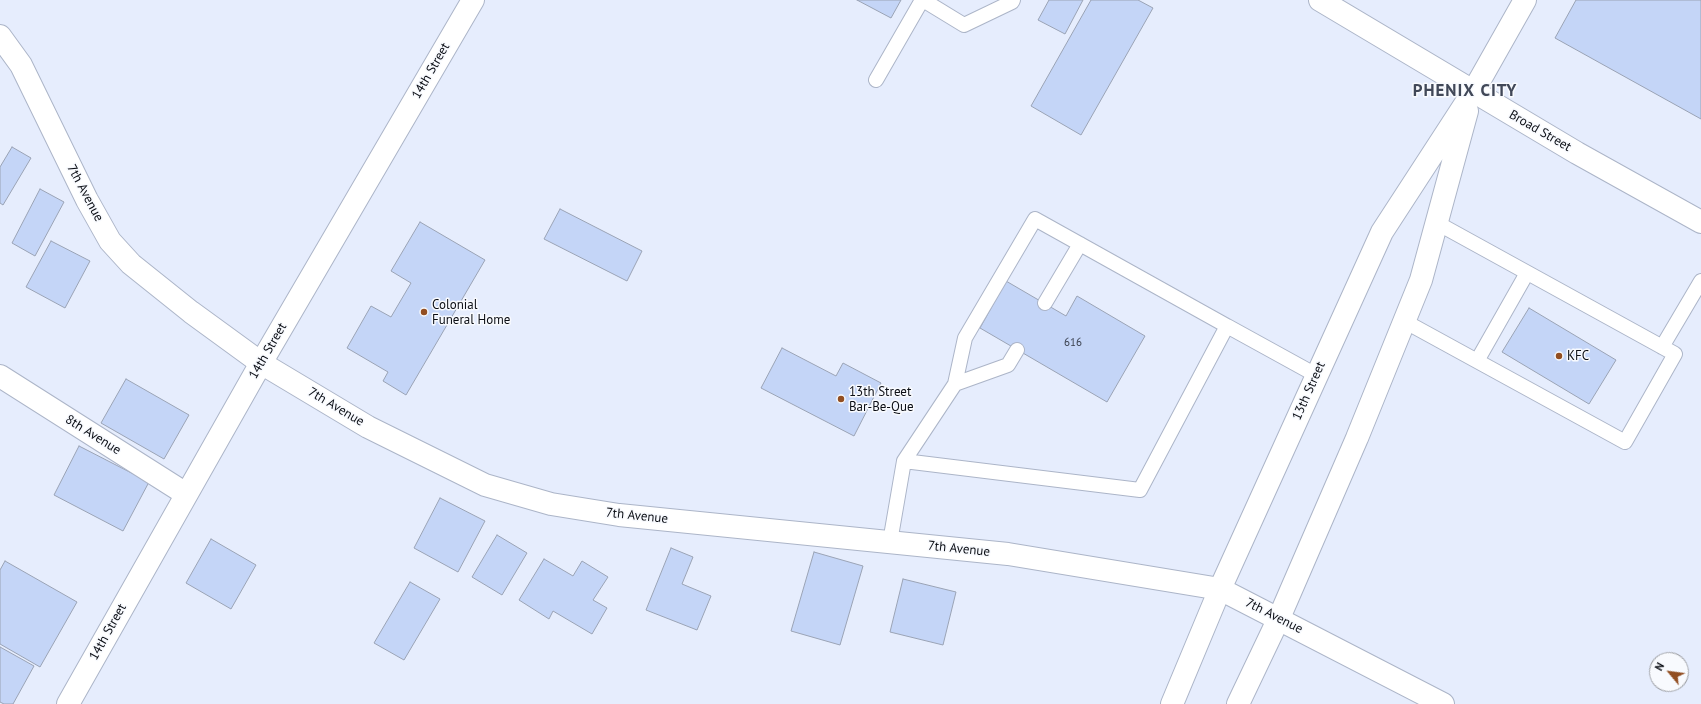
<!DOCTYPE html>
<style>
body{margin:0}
#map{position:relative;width:1701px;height:704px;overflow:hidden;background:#e6edfd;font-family:"PT Sans",sans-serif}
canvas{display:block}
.north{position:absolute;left:1649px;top:652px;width:40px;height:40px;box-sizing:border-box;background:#f8fafe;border:1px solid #9a9ca1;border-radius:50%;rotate:299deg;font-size:11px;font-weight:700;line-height:16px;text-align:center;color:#0c0f16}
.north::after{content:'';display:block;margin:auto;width:14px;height:18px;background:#924e21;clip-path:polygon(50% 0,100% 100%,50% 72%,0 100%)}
</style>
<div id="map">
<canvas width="1701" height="704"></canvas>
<div class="north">N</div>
</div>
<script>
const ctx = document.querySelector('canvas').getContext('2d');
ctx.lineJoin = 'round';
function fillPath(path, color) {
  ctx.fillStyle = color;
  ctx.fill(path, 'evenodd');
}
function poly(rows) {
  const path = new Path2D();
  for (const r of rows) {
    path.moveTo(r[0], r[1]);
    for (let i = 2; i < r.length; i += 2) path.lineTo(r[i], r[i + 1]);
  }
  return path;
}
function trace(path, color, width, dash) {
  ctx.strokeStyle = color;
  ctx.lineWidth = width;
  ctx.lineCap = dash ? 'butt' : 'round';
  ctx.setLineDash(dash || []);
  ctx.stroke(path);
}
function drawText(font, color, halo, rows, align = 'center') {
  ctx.font = font + ' "PT Sans",sans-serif';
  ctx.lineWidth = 3;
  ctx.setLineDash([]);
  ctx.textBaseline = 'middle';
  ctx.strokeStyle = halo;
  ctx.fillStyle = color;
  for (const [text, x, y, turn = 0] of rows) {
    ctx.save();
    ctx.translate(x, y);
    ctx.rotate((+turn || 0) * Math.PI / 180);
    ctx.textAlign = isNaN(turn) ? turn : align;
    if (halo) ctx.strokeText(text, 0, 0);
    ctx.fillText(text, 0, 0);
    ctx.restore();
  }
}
const building = poly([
 [857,0,901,0,891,18,857,0],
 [1049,0,1083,0,1065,34,1038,20,1049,0],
 [1091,0,1138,0,1153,8,1081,135,1031,106,1091,0],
 [1576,0,1701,0,1701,119,1555,38,1576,0],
 [12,147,31,158,3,205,0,203,0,167,12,147],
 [40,189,64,202,35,256,12,243,40,189],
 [560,209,642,251,627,281,544,239,560,209],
 [420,222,485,260,406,395,383,381,388,372,347,348,371,306,391,317,411,283,391,271,420,222],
 [51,241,90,261,65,308,26,287,51,241],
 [1006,281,1066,316,1077,296,1145,336,1107,402,980,328,1006,281],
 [1529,308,1616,360,1589,404,1502,352,1529,308],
 [782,348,836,376,843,363,881,383,854,436,761,388,782,348],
 [126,379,189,415,164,459,101,423,126,379],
 [79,446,149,482,123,531,54,495,79,446],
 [440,498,485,521,458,572,414,548,440,498],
 [497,535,527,553,502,595,472,577,497,535],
 [211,539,256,565,231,609,186,583,211,539],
 [671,548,693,557,682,584,711,596,697,630,646,610,671,548],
 [814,552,863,566,840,645,791,631,814,552],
 [544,559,573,576,582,561,608,577,593,600,607,608,592,634,553,611,549,619,519,600,544,559],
 [5,561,77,602,40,667,0,644,0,570,5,561],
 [903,579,956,592,943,645,890,632,903,579],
 [410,582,440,599,404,660,374,643,410,582],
 [0,647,34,666,13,704,4,704,0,702,0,647]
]);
fillPath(building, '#c4d5f7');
trace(building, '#9aa3b5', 1);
const lane = poly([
 [923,0,964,25,1012,2,1013,0],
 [876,80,922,0],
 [1045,303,1080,244],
 [1404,321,1625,442,1675,354,1437,223],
 [1662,347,1701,281],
 [1477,361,1527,273],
 [955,384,1008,365,1017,350],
 [904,461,955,384,965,338,1035,219,1227,326],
 [890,542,904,461,1140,490,1227,326,1316,375]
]);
const street = poly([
 [0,36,21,65,87,200,110,241,131,264,191,312,261,363,368,427,485,485,551,504,619,515,1008,554,1220,589,1443,704],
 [0,376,186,494]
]);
const secondary = poly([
 [1320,0,1577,153,1701,222],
 [68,704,261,363,473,0]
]);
const primary = poly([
 [1172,704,1220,589,1382,232,1473,92,1525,0],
 [1238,704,1279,618,1357,438,1421,280,1467,111]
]);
trace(lane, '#acb5c8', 16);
trace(street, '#acb5c8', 24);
trace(secondary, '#acb5c8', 24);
trace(primary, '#acb5c8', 24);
trace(lane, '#fff', 14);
trace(street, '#fff', 22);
trace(secondary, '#fff', 22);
trace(primary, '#fff', 22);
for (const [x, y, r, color] of [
 [424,312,4,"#924e21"],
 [1559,356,4,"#924e21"],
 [841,399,4,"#924e21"]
]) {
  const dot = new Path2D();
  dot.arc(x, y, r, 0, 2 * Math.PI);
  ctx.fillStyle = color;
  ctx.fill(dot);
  trace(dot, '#f8fafe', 1.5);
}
drawText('11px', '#3a404e', null, [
 ["616",1073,343]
]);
drawText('13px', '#0c0f16', '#f8fafe', [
 ["14th Street",431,71,-60],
 ["Broad Street",1540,131,30],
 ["7th Avenue",85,193,62],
 ["14th Street",268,351,-60],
 ["13th Street",1309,391,-66],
 ["7th Avenue",336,407,31],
 ["8th Avenue",93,435,32],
 ["7th Avenue",637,516,6],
 ["7th Avenue",959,549,6],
 ["7th Avenue",1274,616,27],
 ["14th Street",108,632,-61]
]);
drawText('13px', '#0c0f16', '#f8fafe', [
 ["Colonial",432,305],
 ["Funeral Home",432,320],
 ["KFC",1567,356],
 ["13th Street",849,392],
 ["Bar-Be-Que",849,407]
], 'left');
ctx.letterSpacing = '1px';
drawText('bold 17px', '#414858', '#f8fafe', [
 ["PHENIX CITY",1465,91]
]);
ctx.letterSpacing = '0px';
</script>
